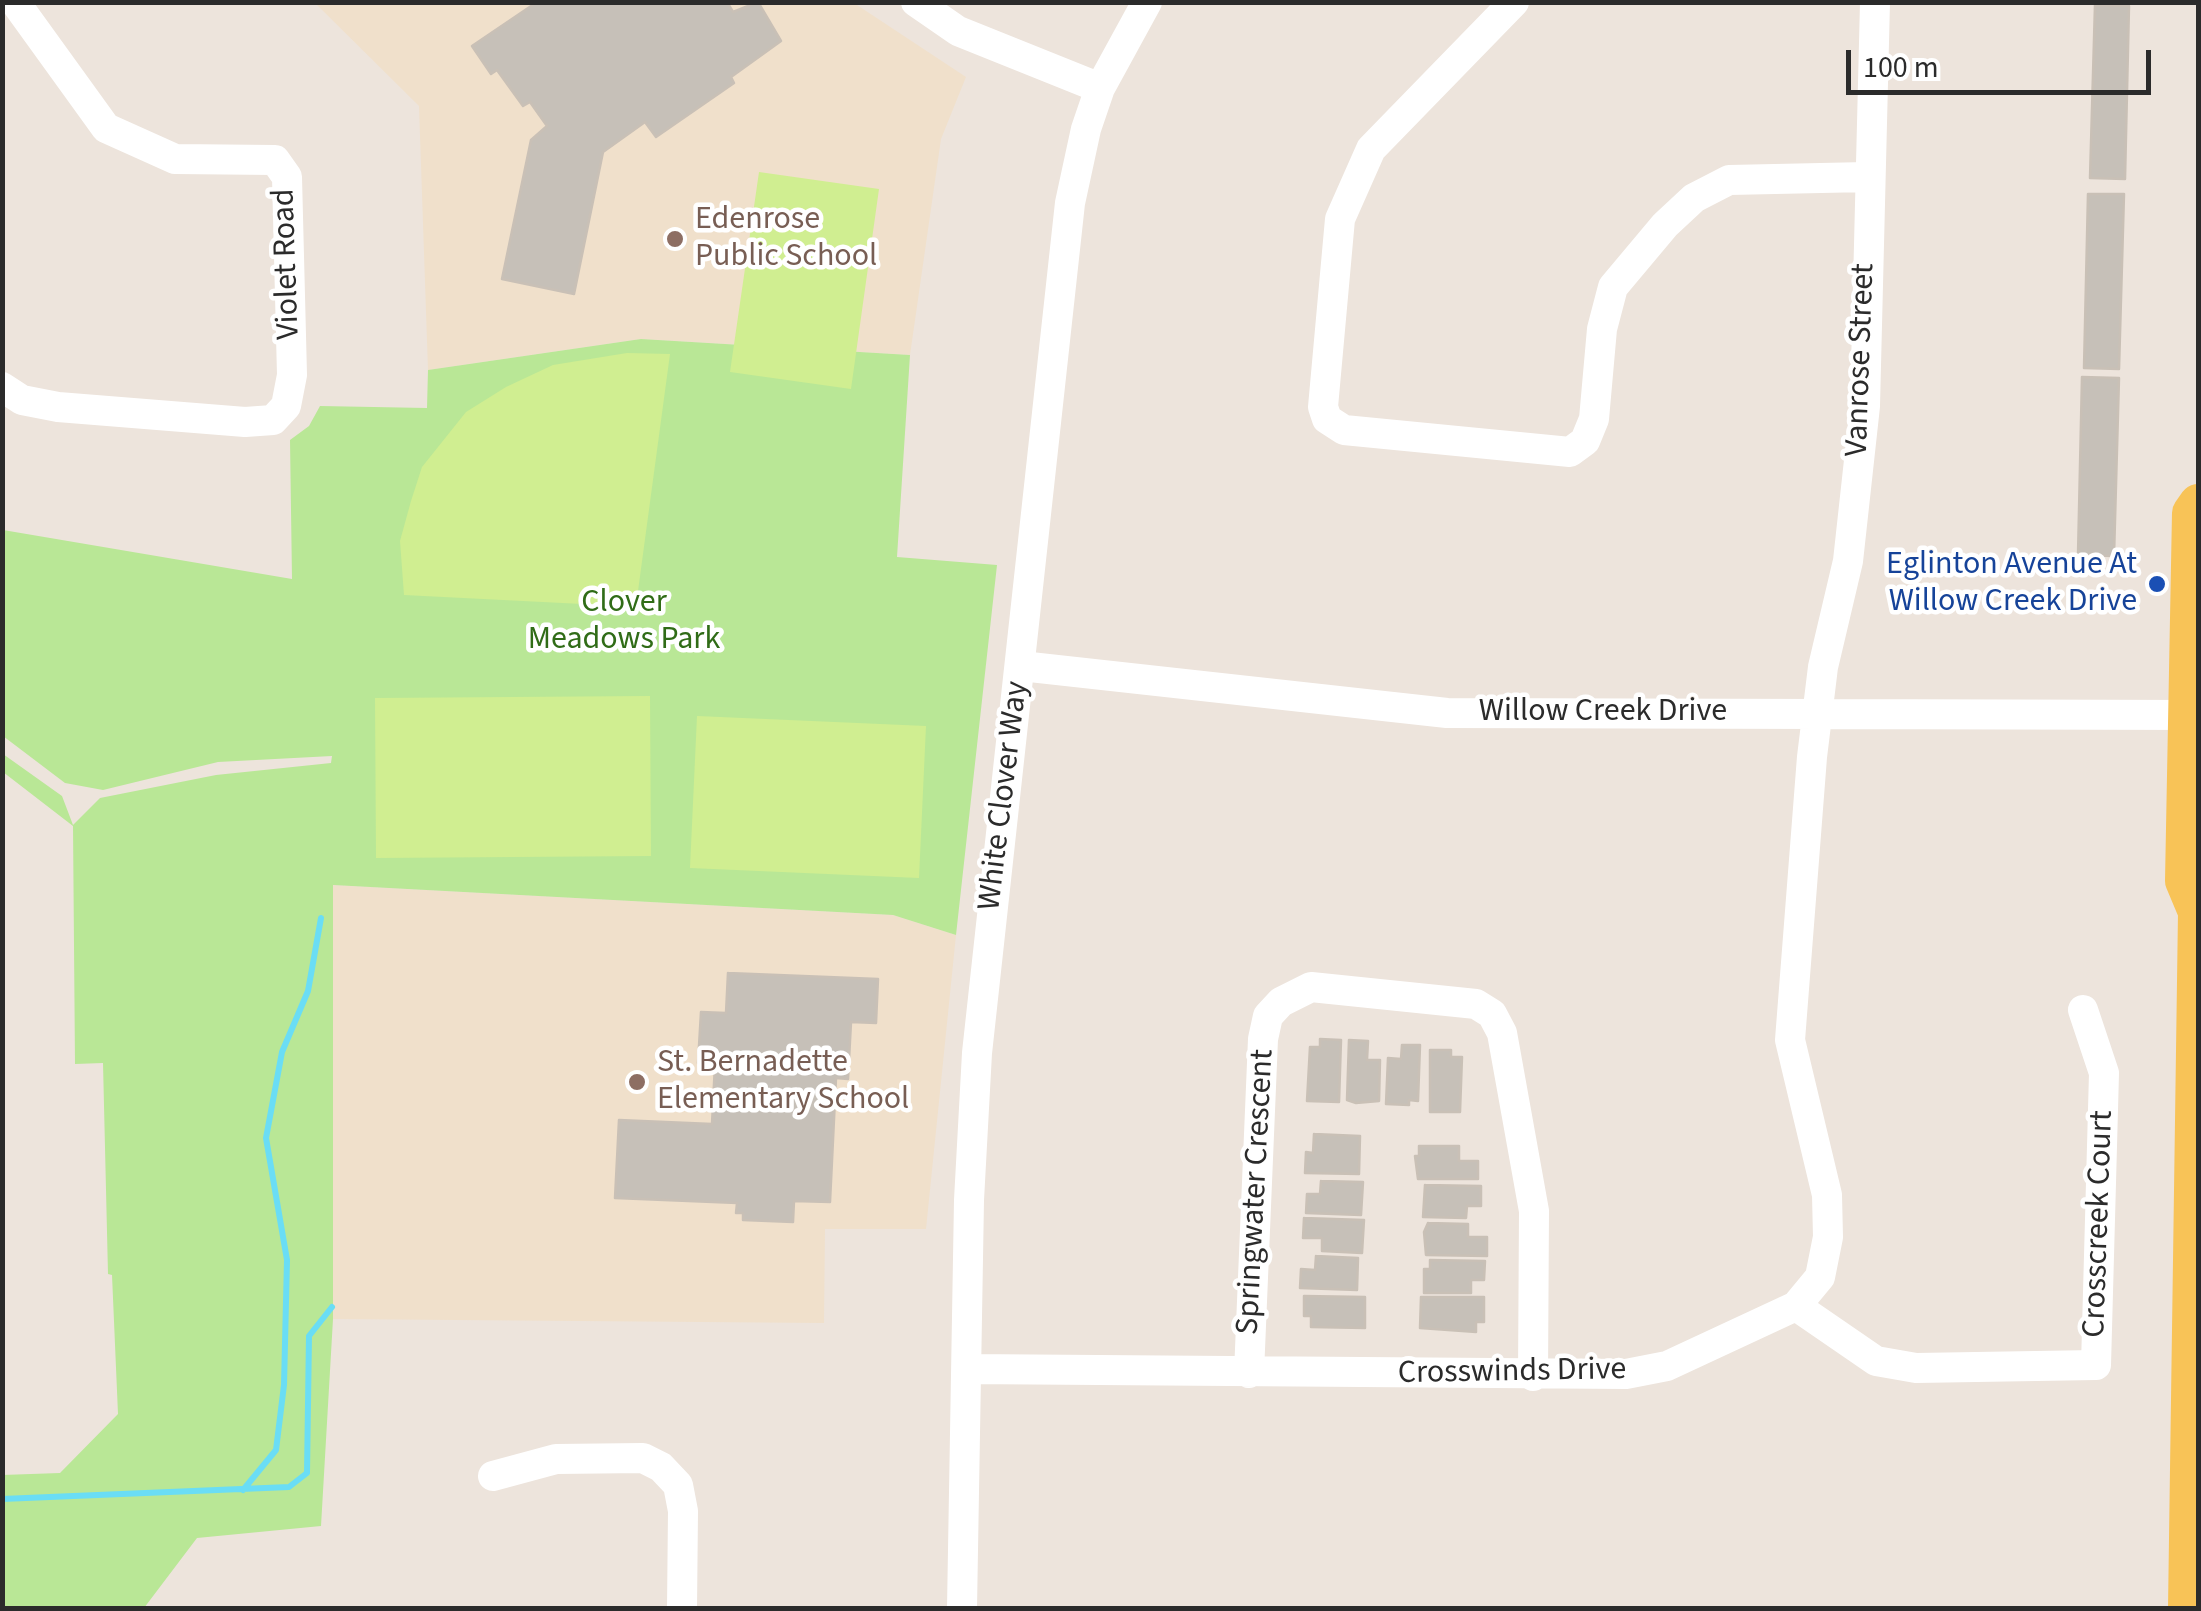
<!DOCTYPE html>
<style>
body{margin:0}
#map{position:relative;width:2201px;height:1611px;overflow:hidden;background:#ede4dc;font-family:"Source Sans 3",sans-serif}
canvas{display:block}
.frame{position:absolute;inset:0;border:5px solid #2b2b2b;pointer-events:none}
.scale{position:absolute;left:1846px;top:50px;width:305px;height:45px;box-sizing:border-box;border:5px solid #2b2b2b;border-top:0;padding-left:12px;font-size:30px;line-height:35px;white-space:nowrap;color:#2b2b2b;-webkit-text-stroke:8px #fff;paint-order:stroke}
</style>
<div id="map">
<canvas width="2201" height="1611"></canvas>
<div class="frame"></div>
<div class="scale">100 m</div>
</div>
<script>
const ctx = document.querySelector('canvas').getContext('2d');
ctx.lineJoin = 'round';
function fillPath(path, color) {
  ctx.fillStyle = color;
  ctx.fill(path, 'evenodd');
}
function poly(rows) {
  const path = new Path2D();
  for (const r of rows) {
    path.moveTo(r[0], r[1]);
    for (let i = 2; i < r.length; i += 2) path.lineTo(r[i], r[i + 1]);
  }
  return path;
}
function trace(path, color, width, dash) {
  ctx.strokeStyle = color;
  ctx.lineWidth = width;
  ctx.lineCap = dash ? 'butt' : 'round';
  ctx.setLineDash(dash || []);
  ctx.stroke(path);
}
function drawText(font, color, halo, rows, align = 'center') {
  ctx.font = font + ' "Source Sans 3",sans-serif';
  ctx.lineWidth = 9;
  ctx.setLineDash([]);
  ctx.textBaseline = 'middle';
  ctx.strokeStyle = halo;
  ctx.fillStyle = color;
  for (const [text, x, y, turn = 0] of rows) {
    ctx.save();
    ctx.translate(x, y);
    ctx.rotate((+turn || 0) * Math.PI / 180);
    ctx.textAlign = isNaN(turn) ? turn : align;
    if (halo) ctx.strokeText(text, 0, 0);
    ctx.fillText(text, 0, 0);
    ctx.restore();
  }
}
fillPath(poly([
 [315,3,854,3,966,77,941,139,910,355,641,339,428,370,419,106],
 [333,885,893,915,956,935,926,1229,825,1229,824,1323,333,1319]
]), '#f0e0cb');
fillPath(poly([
 [641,339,910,355,897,557,997,565,956,935,893,915,333,885,333,1319,321,1526,197,1538,144,1608,3,1608,2,1475,60,1473,118,1414,112,1275,108,1274,103,1063,75,1064,73,826,3,772,3,754,62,796,73,825,100,798,216,775,331,763,332,756,218,762,103,790,65,783,3,736,3,530,292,579,290,440,309,426,320,406,427,408,428,370]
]), '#b9e796');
fillPath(poly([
 [759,172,879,189,851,389,730,372],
 [627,353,670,354,638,591,622,606,404,595,400,541,411,501,422,467,466,412,506,387,553,365],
 [650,696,651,856,376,858,375,698],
 [697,716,926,726,919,878,690,868]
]), '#d0ee91');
trace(poly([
 [243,1490,276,1450,284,1385,287,1260,266,1138,282,1052,308,991,321,918],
 [2,1499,289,1487,307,1473,309,1336,332,1307]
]), '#6addf5', 6);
const building = poly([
 [537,2,727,2,733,12,758,2,781,41,731,77,734,83,656,137,645,122,603,152,574,294,502,279,531,140,547,126,530,102,523,106,497,70,491,74,472,46,537,2],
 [2095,5,2129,6,2125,179,2090,178,2095,5],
 [2088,194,2124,194,2119,369,2084,368,2088,194],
 [2082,377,2119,378,2114,556,2078,555,2082,377],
 [728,973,878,979,876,1023,851,1022,848,1079,836,1078,830,1202,794,1201,793,1222,743,1220,743,1213,736,1213,737,1203,615,1198,619,1120,712,1124,715,1064,698,1063,701,1012,726,1013,728,973],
 [1320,1039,1341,1040,1339,1102,1307,1101,1310,1047,1320,1047,1320,1039],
 [1349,1040,1368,1041,1367,1060,1380,1060,1379,1101,1356,1103,1347,1100,1349,1040],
 [1402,1045,1420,1045,1418,1101,1409,1100,1409,1105,1386,1104,1388,1058,1401,1059,1402,1045],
 [1430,1050,1451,1050,1451,1057,1462,1057,1460,1112,1430,1112,1430,1050],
 [1314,1134,1360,1136,1359,1174,1305,1173,1306,1152,1313,1153,1314,1134],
 [1419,1146,1459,1146,1459,1161,1478,1161,1478,1179,1418,1179,1415,1156,1419,1156,1419,1146],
 [1321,1181,1363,1182,1361,1215,1306,1213,1307,1194,1320,1194,1321,1181],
 [1425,1185,1481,1186,1481,1206,1467,1206,1466,1218,1423,1217,1425,1185],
 [1304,1218,1364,1220,1362,1253,1322,1251,1322,1238,1303,1238,1304,1218],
 [1428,1223,1468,1224,1468,1237,1487,1237,1487,1256,1426,1255,1424,1232,1428,1223],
 [1316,1256,1358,1258,1357,1290,1300,1288,1301,1269,1315,1270,1316,1256],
 [1430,1260,1485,1261,1484,1280,1471,1280,1471,1293,1424,1293,1424,1269,1430,1269,1430,1260],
 [1304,1296,1365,1297,1365,1328,1311,1327,1311,1316,1304,1316,1304,1296],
 [1421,1297,1484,1297,1484,1322,1476,1322,1476,1332,1420,1328,1421,1297]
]);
fillPath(building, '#c6c0b8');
trace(building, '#c9c0b6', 2.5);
trace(poly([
 [916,2,958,31,1100,88],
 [1514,2,1371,149,1340,219,1323,407,1327,419,1344,430,1570,452,1585,441,1594,419,1602,329,1613,287,1665,225,1694,198,1729,180,1867,177],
 [2,387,22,400,58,407,245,422,273,420,286,406,292,375,287,177,275,160,175,159,106,128,15,2],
 [1021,666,1447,713,2198,715],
 [1796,1306,1876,1361,1916,1368,2096,1365,2104,1073,2083,1010],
 [967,1369,1626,1374,1667,1366,1796,1306,1820,1277,1828,1237,1827,1195,1790,1040,1812,757,1823,667,1848,561,1865,406,1875,2],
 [1249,1373,1263,1039,1268,1016,1281,1002,1311,987,1476,1004,1492,1014,1502,1033,1534,1211,1533,1376],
 [493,1476,556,1459,643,1458,661,1467,678,1485,683,1511,682,1608],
 [962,1608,969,1200,977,1053,1070,203,1086,129,1100,88,1147,2]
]), '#fff', 30);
trace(poly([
 [2187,1608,2197,912,2184,881,2191,513,2198,503]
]), '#f8c357', 38);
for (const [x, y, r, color] of [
 [675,239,10,"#8d6e63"],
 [2157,584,10,"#1a4fb4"],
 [637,1082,10,"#8d6e63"]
]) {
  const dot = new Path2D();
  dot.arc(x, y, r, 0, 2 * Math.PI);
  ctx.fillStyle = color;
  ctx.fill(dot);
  trace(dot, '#fff', 4);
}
drawText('32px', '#785e54', '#fff', [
 ["Edenrose",695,221],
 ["Public School",695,258],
 ["St. Bernadette",657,1064],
 ["Elementary School",657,1101]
], 'left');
drawText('32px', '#2b2b2b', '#fff', [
 ["Violet Road",288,264,-92],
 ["Vanrose Street",1862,360,-88],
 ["Willow Creek Drive",1603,713],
 ["White Clover Way",1005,796,-83],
 ["Springwater Crescent",1257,1192,-87],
 ["Crosscreek Court",2100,1224,-88],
 ["Crosswinds Drive",1512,1373,-1]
]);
drawText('32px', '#164399', '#fff', [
 ["Eglinton Avenue At",2137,566],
 ["Willow Creek Drive",2137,603]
], 'right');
drawText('32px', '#306c17', '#fff', [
 ["Clover",624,604],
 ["Meadows Park",624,641]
]);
</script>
